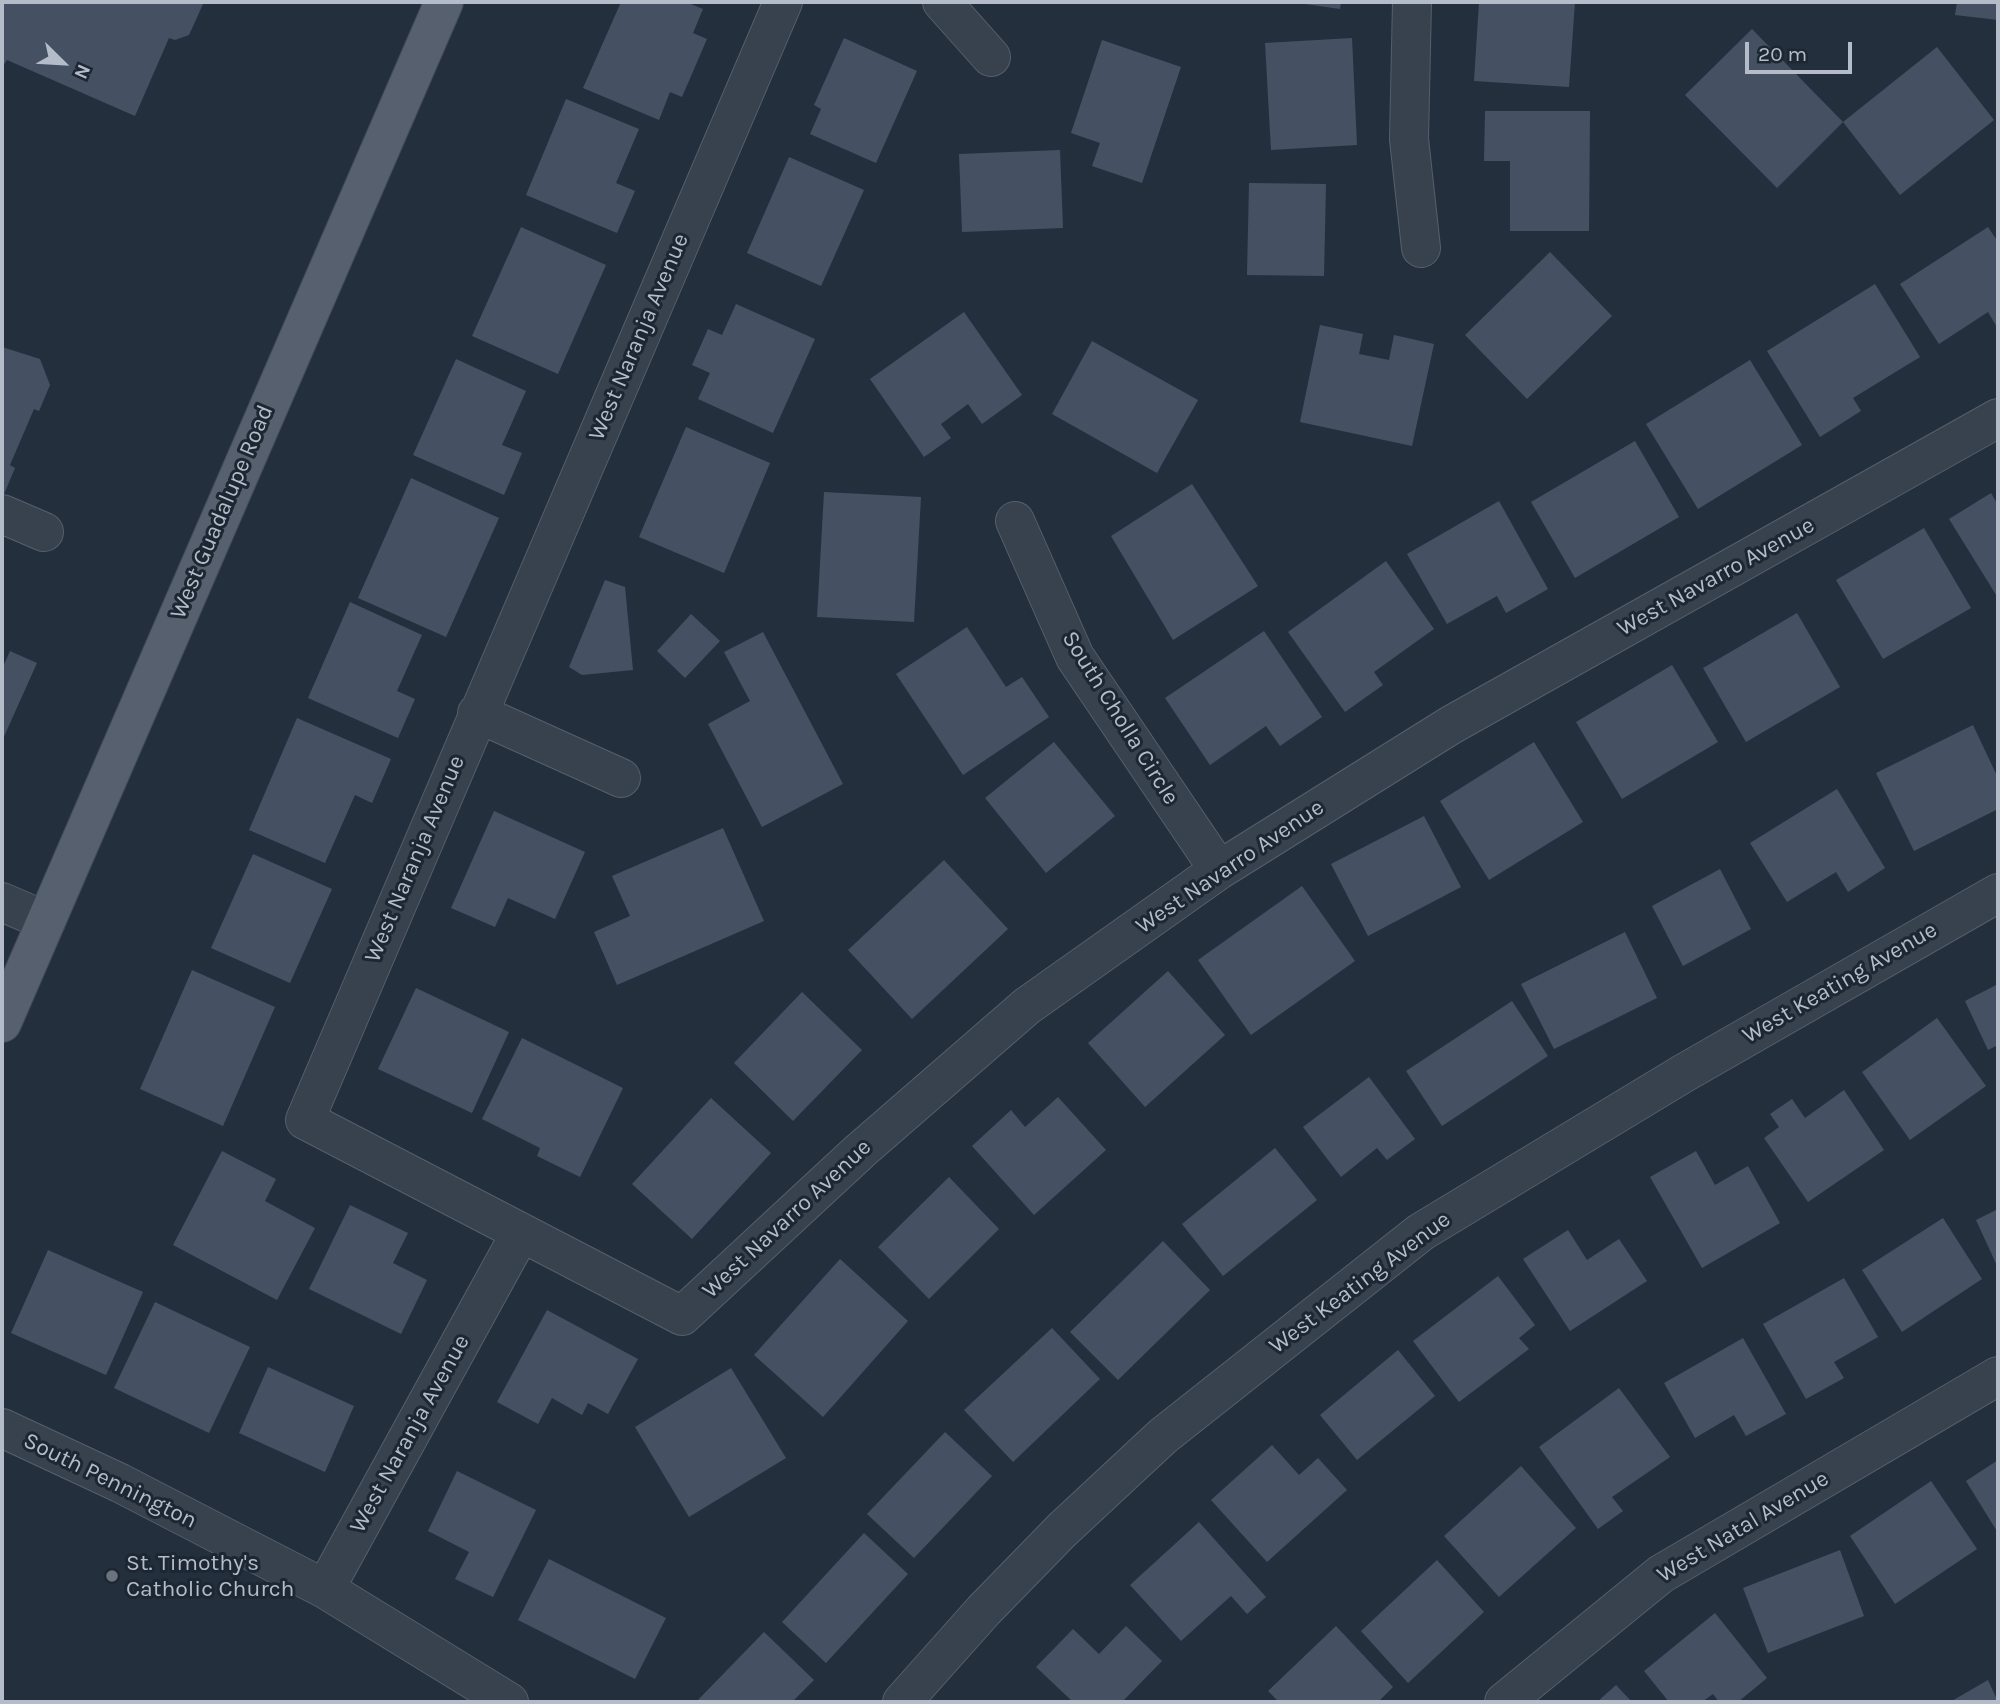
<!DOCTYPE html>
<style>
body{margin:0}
#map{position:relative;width:2000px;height:1704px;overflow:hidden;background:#242f3e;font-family:Karla,sans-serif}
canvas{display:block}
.frame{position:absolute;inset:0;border:4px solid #b4bcc9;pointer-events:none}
.north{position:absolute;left:28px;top:28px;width:70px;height:70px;-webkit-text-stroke:5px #1d2633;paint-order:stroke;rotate:114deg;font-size:19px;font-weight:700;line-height:28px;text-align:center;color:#b4bcc9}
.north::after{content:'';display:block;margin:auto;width:24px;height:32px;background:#b4bcc9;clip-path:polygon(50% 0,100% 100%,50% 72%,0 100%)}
.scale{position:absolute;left:1745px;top:42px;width:107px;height:32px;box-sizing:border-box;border:4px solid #b4bcc9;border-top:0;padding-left:9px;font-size:21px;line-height:24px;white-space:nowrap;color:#b4bcc9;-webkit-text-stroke:5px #1d2633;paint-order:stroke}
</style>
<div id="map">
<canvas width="2000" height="1704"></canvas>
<div class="frame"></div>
<div class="north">N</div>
<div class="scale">20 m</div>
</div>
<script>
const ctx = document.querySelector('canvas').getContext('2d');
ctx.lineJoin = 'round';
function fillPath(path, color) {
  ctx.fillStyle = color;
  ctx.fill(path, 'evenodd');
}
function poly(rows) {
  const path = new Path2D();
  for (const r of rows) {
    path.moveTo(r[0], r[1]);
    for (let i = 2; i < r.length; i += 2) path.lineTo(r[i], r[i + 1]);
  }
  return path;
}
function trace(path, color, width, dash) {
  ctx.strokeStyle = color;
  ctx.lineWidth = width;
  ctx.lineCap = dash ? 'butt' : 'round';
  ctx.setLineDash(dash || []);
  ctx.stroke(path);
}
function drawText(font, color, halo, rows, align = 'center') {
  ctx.font = font + ' Karla,sans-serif';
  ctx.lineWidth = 6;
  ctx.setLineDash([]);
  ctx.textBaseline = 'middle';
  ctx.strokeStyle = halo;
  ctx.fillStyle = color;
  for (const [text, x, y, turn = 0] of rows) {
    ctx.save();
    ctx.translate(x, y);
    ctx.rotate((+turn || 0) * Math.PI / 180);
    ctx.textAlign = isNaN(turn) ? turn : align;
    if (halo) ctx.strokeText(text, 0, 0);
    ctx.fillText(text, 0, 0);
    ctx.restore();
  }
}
fillPath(poly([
 [2,2,204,2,189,35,175,40,169,38,135,116,7,60,2,67],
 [621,2,686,2,703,9,693,33,707,39,682,97,670,92,659,120,583,88],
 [1291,2,1341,2,1340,9],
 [1479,2,1575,2,1569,87,1474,81],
 [1957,2,1998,2,1998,20,1955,15],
 [1752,29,1843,122,1777,188,1685,95],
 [844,38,917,71,876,163,810,134,821,109,814,105],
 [1352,38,1357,145,1271,150,1265,43],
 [1102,40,1181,67,1142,183,1092,166,1100,143,1071,133],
 [1937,47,1994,120,1900,195,1843,122],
 [566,99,639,129,616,183,635,191,617,233,526,195],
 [1485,111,1590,111,1589,231,1510,231,1510,161,1484,161],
 [1060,150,1063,228,962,232,959,154],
 [789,157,864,190,821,286,747,253],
 [1249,183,1326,184,1324,276,1247,275],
 [521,227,606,265,558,374,472,336],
 [1988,227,1998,242,1998,329,1988,312,1939,344,1900,284],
 [1550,252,1612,316,1527,399,1465,335],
 [1875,284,1920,357,1853,398,1861,411,1820,437,1767,351],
 [736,304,815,339,773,433,698,399,710,373,692,365,708,329,722,335],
 [964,312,1022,395,982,424,968,404,941,424,951,438,924,457,870,379],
 [1320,325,1363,334,1359,354,1389,360,1394,335,1434,344,1412,446,1300,422],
 [1092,341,1198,400,1157,473,1052,414],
 [2,347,40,359,50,385,39,411,34,409,10,465,15,468,2,499],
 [456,359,526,391,502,445,522,453,504,495,413,455],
 [1750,360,1802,445,1698,509,1646,424],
 [686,427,770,463,724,573,639,537],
 [1635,441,1679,517,1575,578,1531,502],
 [411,478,499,518,446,637,358,598],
 [1192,484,1258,586,1173,640,1111,536],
 [824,492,921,497,914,622,817,617],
 [1991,493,1998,505,1998,598,1949,519],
 [1499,501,1548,589,1506,613,1497,596,1447,624,1407,554],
 [1924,528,1971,608,1883,659,1836,580],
 [1386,561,1434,629,1374,672,1383,685,1345,712,1288,632],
 [605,580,625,587,633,670,582,675,569,667],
 [350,602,422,635,397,691,415,699,398,738,308,698],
 [1797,613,1840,687,1746,742,1703,668],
 [691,614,720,641,685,678,657,651],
 [967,627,1006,687,1022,677,1049,717,963,775,896,674],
 [1264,631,1322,717,1280,746,1266,726,1210,765,1165,698],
 [763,632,843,784,762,827,708,724,750,701,724,652],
 [10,651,37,663,2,741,2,669],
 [1672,665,1718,742,1622,799,1576,722],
 [297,718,391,759,372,803,355,795,325,863,249,830],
 [1973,725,1998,778,1998,809,1914,851,1876,773],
 [1054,742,1115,816,1046,873,985,798],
 [1534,742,1583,822,1489,880,1440,801],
 [1837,789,1885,868,1848,892,1836,872,1787,902,1750,843],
 [494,811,585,852,555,919,508,898,495,927,451,908],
 [1424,816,1461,887,1368,936,1331,864],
 [723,828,764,921,617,985,594,932,630,916,612,876],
 [253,854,332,889,290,983,211,948],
 [944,860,1008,929,912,1019,848,950],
 [1720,869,1751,929,1683,966,1652,906],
 [1302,886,1355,961,1251,1035,1198,960],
 [1625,932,1657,998,1554,1049,1521,984],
 [192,970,275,1007,223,1126,140,1089],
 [1168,971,1225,1035,1145,1107,1088,1043],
 [1998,984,1998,1045,1988,1050,1965,1001],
 [416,988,509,1032,472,1113,378,1069],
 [802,992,862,1050,793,1121,734,1063],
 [1512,1001,1548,1056,1442,1126,1406,1071],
 [1937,1018,1986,1086,1910,1140,1862,1072],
 [522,1038,623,1088,580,1177,537,1156,540,1148,482,1119],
 [1369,1077,1415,1139,1387,1160,1377,1148,1341,1177,1303,1127],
 [1844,1090,1884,1150,1808,1202,1764,1138,1779,1127,1770,1114,1792,1099,1805,1118],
 [1058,1097,1106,1150,1034,1215,972,1146,1011,1110,1025,1127],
 [711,1098,771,1153,692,1239,632,1184],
 [1275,1148,1317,1200,1223,1276,1182,1224],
 [222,1151,276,1179,265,1201,315,1228,277,1300,173,1245],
 [1696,1151,1715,1185,1748,1166,1780,1223,1702,1268,1650,1177],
 [949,1177,999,1229,929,1299,878,1247],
 [350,1205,408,1233,393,1263,427,1280,401,1334,309,1289],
 [1998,1209,1998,1268,1976,1220],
 [1943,1218,1982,1279,1902,1332,1862,1270],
 [1568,1230,1587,1260,1619,1239,1647,1281,1570,1331,1523,1259],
 [1163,1241,1210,1290,1118,1380,1070,1332],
 [48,1250,143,1292,106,1375,11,1333],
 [840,1259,908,1321,823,1417,754,1355],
 [1498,1276,1535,1325,1519,1338,1529,1349,1459,1402,1413,1341],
 [1844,1278,1878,1337,1834,1362,1844,1378,1806,1399,1763,1324],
 [155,1302,250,1347,209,1433,114,1388],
 [547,1310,638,1359,608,1414,588,1403,582,1415,552,1398,538,1424,497,1402],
 [1052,1328,1100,1379,1013,1462,964,1410],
 [1743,1338,1786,1414,1746,1436,1734,1415,1695,1438,1664,1383],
 [1398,1350,1435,1396,1357,1460,1320,1415],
 [268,1367,354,1406,325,1472,239,1433],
 [731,1368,786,1458,689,1517,635,1427],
 [1619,1388,1670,1457,1612,1497,1623,1511,1598,1529,1539,1447],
 [945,1432,992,1476,914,1558,867,1514],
 [1272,1445,1299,1475,1318,1458,1347,1490,1267,1562,1211,1500],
 [1998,1460,1998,1533,1966,1481],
 [1521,1466,1576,1528,1499,1597,1444,1536],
 [457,1471,536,1510,493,1597,455,1579,469,1552,428,1531],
 [1931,1481,1977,1549,1895,1604,1850,1536],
 [1199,1522,1266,1597,1247,1614,1231,1596,1181,1641,1130,1585],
 [864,1533,908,1574,826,1663,782,1622],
 [1840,1550,1864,1616,1768,1653,1743,1588],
 [549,1559,666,1618,635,1679,518,1620],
 [1437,1560,1484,1612,1408,1683,1361,1631],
 [1715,1613,1767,1678,1738,1702,1719,1702,1713,1694,1702,1702,1669,1702,1644,1671],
 [1126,1626,1162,1661,1122,1702,1073,1702,1036,1667,1073,1629,1099,1654],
 [1336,1626,1393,1687,1378,1702,1279,1702,1268,1691],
 [764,1632,814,1680,792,1702,696,1702],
 [1988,1680,1998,1702,1950,1702],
 [1616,1685,1632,1702,1597,1702]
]), '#455162');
const minor = poly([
 [783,2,305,1120,682,1316,860,1151,1027,1006,1219,870,1451,725,1998,418],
 [942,2,991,57],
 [1412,2,1409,139,1421,248],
 [2,514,44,532],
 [1015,521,1075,657,1219,870],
 [477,713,621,778],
 [2,902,46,921],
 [2,1428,120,1483,325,1589,509,1702],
 [325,1589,520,1234],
 [902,1702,984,1610,1062,1530,1163,1436,1421,1232,1684,1073,1998,893],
 [1504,1702,1661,1574,1998,1376]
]);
const major = poly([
 [2,1023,444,2]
]);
trace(minor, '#565f6c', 40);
trace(major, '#414a57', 40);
trace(minor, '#38414e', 38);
trace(major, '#56606e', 38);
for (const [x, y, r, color] of [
 [112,1576,7,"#6b7280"]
]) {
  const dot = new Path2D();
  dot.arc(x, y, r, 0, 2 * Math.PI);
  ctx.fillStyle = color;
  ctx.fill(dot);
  trace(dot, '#1d2633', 2.5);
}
drawText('23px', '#b4bcc9', '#1d2633', [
 ["West Naranja Avenue",639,337,-67],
 ["West Guadalupe Road",222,512,-67],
 ["West Navarro Avenue",1716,577,-29],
 ["South Cholla Circle",1120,718,58],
 ["West Naranja Avenue",415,859,-67],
 ["West Navarro Avenue",1230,867,-34],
 ["West Keating Avenue",1840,983,-30],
 ["West Navarro Avenue",787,1219,-43],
 ["West Keating Avenue",1360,1283,-37],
 ["West Naranja Avenue",410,1434,-61],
 ["South Pennington",110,1481,26],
 ["West Natal Avenue",1743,1527,-31]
]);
drawText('23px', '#b4bcc9', '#1d2633', [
 ["St. Timothy's",126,1563],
 ["Catholic Church",126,1589]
], 'left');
</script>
